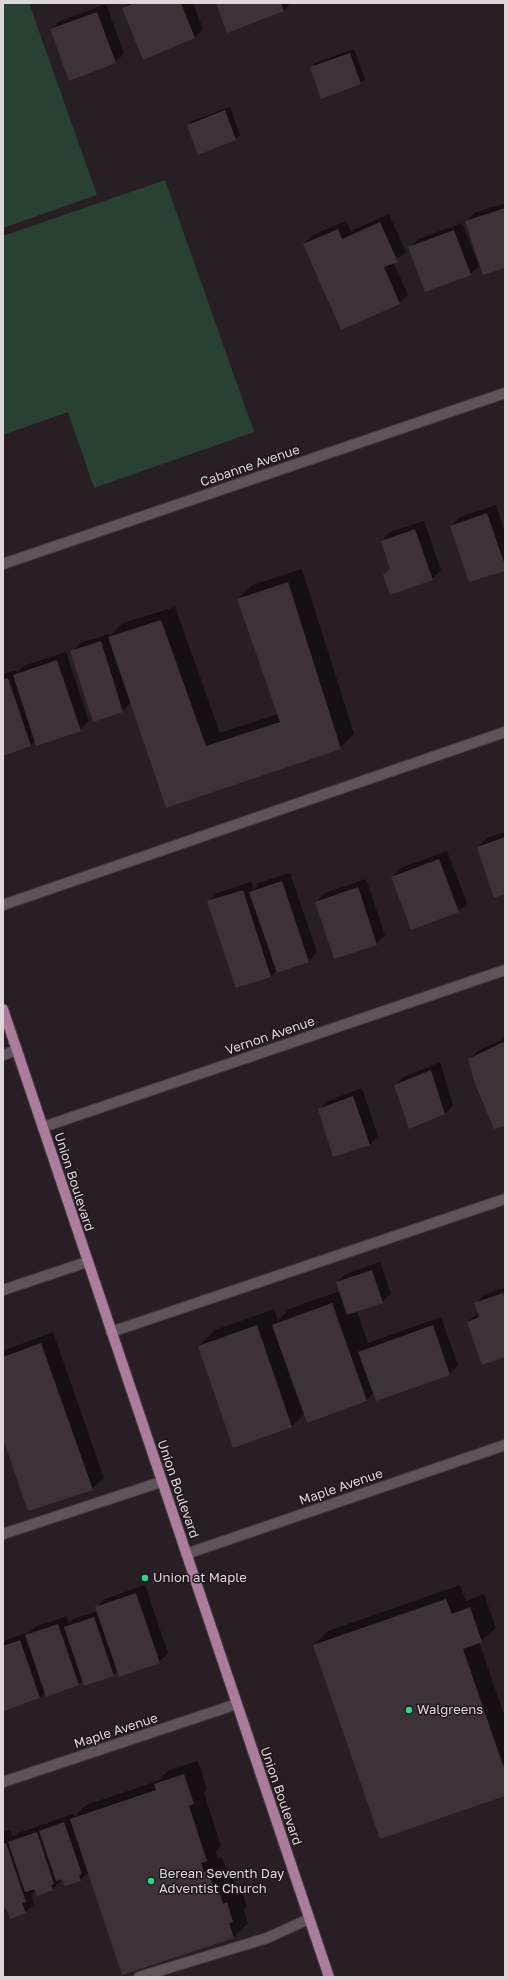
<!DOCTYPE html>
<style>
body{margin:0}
#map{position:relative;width:508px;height:1980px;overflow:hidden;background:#271f24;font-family:"Golos Text",sans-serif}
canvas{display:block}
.frame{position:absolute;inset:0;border:4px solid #ddd7da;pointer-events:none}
</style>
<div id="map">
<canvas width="508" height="1980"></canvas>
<div class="frame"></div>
</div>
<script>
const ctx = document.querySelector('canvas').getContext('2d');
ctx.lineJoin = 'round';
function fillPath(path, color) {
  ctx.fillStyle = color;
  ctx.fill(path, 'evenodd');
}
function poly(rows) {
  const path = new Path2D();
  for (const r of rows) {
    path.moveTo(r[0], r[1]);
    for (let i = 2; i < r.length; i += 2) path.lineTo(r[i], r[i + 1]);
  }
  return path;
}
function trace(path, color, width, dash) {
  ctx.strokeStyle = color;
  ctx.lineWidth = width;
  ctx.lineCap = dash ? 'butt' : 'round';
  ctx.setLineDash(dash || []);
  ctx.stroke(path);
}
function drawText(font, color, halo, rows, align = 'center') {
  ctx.font = font + ' "Golos Text",sans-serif';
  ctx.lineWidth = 3;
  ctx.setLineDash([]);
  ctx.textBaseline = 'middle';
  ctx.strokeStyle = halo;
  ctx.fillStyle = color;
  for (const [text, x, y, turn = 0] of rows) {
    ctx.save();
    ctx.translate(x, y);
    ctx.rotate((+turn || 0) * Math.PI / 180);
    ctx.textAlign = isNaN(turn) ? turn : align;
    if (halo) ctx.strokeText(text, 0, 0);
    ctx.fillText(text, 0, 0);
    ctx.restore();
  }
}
fillPath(poly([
 [3,3,29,3,97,195,3,228],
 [165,180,254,432,94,488,68,412,3,435,3,236]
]), '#294132');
fillPath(poly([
 [128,3,193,3,203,29,195,37,143,58,123,8],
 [217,3,291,3,284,10,228,31],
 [106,4,124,53,116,62,51,30,60,21],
 [354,49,365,79,361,83,311,68,315,63],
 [230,107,240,135,236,139,198,153,188,125,192,121],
 [505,203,505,267,466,222,474,213],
 [389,214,406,252,393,262,408,295,399,303,304,244,313,235,346,221,351,231],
 [462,223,479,266,470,274,409,248,418,239],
 [496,505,505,532,505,570,451,526,460,517],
 [424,521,441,570,432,579,382,541,390,532],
 [302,569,354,734,340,748,167,807,131,702,122,712,72,652,80,643,109,634,110,636,123,623,175,607,220,733,278,714,238,599,252,585],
 [66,652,89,721,80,730,35,740,30,746,3,755,3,674,16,670,17,672,23,666],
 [505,832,505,893,478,847,487,838],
 [447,851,467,903,458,912,392,877,401,868],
 [290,873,317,952,309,961,277,972,277,970,270,977,209,901,217,893,251,882,254,889,259,883],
 [366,879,385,935,376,944,316,902,325,893],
 [505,1038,505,1125,469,1059,478,1051],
 [440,1062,453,1105,445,1114,395,1085,404,1077],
 [362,1088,378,1136,370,1145,319,1110,328,1101],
 [380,1262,391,1294,382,1302,357,1311,368,1343,441,1317,458,1365,450,1374,377,1399,374,1392,367,1400,305,1413,292,1426,199,1346,215,1330,274,1309,278,1321,289,1309,340,1291,337,1282,346,1274],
 [505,1287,505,1356,468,1322,478,1313,475,1304,484,1295],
 [53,1332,104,1478,92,1489,3,1436,3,1351],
 [145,1585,168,1653,159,1662,118,1671,113,1675,83,1680,79,1684,46,1692,40,1698,5,1710,3,1704,3,1641,30,1632,35,1627,67,1616,69,1623,73,1619,97,1611,96,1608,105,1599],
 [460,1585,466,1601,484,1594,496,1628,479,1642,505,1717,505,1794,314,1645,328,1631],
 [198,1761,207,1789,204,1793,221,1846,216,1852,218,1858,222,1857,229,1879,233,1878,237,1891,241,1889,247,1907,244,1910,248,1923,234,1937,122,1974,89,1872,80,1880,60,1879,61,1881,52,1890,33,1889,34,1892,31,1895,34,1904,25,1912,7,1907,3,1908,3,1832,10,1830,12,1836,15,1836,18,1833,45,1824,46,1825,49,1822,73,1814,74,1817,86,1805,158,1781,169,1770]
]), '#0007');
fillPath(poly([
 [134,3,181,3,195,38,143,60,122,8],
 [216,3,281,3,284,11,227,33],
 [97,12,116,63,69,81,50,29],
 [350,53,361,84,321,99,310,67],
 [225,110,236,140,198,155,187,125],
 [505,208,505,268,483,275,465,221],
 [380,222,398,262,384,267,400,304,341,330,303,244,338,229,342,239],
 [454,230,471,275,425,292,408,247],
 [487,513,505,565,505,571,469,582,450,526],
 [415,529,433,580,390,595,383,575,390,569,381,541],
 [288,582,341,749,166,808,108,637,161,620,206,746,280,722,237,599],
 [101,641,123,712,93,722,70,651],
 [57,660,81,731,36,746,13,675],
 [8,678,31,746,3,756,3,679],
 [505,837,505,894,494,898,477,847],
 [439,859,459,912,411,930,391,877],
 [282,881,309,962,277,973,249,892],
 [358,887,377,945,334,959,315,902],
 [243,890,271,977,236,988,207,901],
 [503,1042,505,1047,505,1126,494,1129,475,1084,468,1059],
 [431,1070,445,1114,409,1129,394,1085],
 [353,1096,370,1145,333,1157,318,1109],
 [372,1270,383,1303,347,1315,336,1282],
 [503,1293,505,1299,505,1357,482,1365,467,1322,479,1317,474,1303],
 [332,1303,367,1401,307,1423,272,1325],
 [257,1325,292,1427,233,1448,198,1346],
 [433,1325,450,1375,376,1401,358,1352],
 [41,1343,93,1490,28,1511,3,1439,3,1357],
 [136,1593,160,1663,119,1677,95,1607],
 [446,1599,452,1614,470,1607,482,1642,463,1649,505,1771,505,1796,380,1839,313,1645],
 [94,1617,114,1676,84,1686,64,1627],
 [58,1624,79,1685,46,1697,25,1635],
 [20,1640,40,1698,4,1711,3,1646],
 [184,1774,194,1804,189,1806,207,1861,201,1863,204,1872,208,1870,215,1892,219,1891,223,1904,227,1902,233,1922,229,1923,234,1938,122,1975,70,1819,156,1790,154,1784],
 [64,1822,82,1874,79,1875,81,1881,65,1886,62,1879,56,1881,39,1831],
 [37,1832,54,1884,51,1885,53,1890,37,1896,35,1889,25,1892,8,1842],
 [6,1843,26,1902,22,1903,26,1913,10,1919,6,1908,3,1909,3,1844]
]), '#3c3339');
const minor = poly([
 [3,564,505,393],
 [3,905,505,732],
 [3,1055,17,1050],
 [43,1127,505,970],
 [3,1290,87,1262],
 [111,1332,505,1199],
 [3,1534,161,1482],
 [186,1554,505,1445],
 [3,1782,237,1704],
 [139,1977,267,1938,309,1919]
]);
const major = poly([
 [3,1009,329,1977]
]);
trace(minor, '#413a3f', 12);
trace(major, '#413a3f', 12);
trace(minor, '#5e545a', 10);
trace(major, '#ad7c9d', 10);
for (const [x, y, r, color] of [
 [145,1578,4,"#28d885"],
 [409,1710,4,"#28d885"],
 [151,1881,4,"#28d885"]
]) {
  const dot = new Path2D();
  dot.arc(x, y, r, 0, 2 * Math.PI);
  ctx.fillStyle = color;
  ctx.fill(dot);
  trace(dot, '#1e161b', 1.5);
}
drawText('13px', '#ddd7da', '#1e161b', [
 ["Cabanne Avenue",250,466,-19],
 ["Vernon Avenue",270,1036,-19],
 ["Union Boulevard",74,1182,72],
 ["Maple Avenue",341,1487,-19],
 ["Union Boulevard",178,1489,71],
 ["Maple Avenue",116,1731,-18],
 ["Union Boulevard",281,1796,71]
]);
drawText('13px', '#ddd7da', '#1e161b', [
 ["Union at Maple",153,1578],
 ["Walgreens",417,1710],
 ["Berean Seventh Day",159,1874],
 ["Adventist Church",159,1889]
], 'left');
</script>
